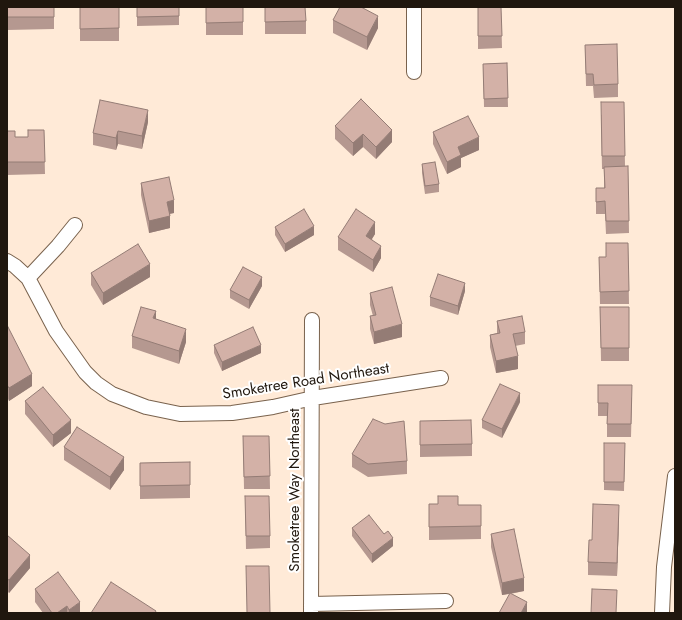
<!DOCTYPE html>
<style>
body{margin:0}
#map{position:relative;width:682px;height:620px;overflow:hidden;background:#ffead7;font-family:Jost,sans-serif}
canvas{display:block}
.frame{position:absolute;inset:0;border:8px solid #20170e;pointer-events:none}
</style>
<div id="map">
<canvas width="682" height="620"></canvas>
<div class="frame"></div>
</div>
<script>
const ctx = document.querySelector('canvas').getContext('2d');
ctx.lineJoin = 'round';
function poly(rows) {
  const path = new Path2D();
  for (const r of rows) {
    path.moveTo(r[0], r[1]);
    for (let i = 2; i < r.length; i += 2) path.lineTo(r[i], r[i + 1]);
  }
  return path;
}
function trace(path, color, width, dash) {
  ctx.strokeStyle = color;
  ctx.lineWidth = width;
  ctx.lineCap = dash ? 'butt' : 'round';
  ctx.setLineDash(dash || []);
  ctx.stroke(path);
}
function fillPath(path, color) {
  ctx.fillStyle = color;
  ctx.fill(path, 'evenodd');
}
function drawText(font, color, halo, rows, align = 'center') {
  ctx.font = font + ' Jost,sans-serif';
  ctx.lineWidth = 4;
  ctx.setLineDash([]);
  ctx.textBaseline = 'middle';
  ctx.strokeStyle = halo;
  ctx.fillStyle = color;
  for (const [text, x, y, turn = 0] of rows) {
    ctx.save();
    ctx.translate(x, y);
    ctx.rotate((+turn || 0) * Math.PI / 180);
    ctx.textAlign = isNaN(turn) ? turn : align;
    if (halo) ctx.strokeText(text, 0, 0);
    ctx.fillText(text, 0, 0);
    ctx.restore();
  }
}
const minor = poly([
 [414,72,414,7],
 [7,261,15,266,28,278,56,331,85,372,96,383,112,394,146,407,180,414,232,413,273,407,313,398,441,378],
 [28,278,58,246,75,225],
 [311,604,446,601],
 [311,613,312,320],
 [662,613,664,567,675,476]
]);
trace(minor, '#79624d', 16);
trace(minor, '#fff', 14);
fillPath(poly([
 [7,7,54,7,54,29,7,30],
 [80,7,119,7,119,41,80,41],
 [137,7,179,7,179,25,137,26],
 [206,7,243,7,243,35,206,35],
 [265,7,306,21,306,34,265,34],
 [478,7,501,7,502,48,478,49],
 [333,20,378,28,367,50,333,33],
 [585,45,618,84,618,97,594,98,593,86,586,86],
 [507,63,508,107,484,107,483,64],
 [624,102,625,166,628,166,629,233,606,234,605,214,596,214,596,188,604,188,604,169,602,169,601,115],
 [148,122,142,149,118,144,116,150,93,145,93,133],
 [335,126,392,142,376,159,363,147,353,156,335,139],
 [44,130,45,174,7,175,7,131,15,137,28,137],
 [433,132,479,150,461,158,461,167,447,174,433,144],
 [422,164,439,184,439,192,425,194,422,173],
 [141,183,174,213,170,214,170,228,149,233,141,195],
 [275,227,314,235,285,252,275,235],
 [375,234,372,239,381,258,373,272,338,250,338,237],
 [628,243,629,304,600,304,599,257,606,257],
 [91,273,150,277,103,305,91,285],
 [262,286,249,309,230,298,230,290],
 [465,291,458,315,430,306,430,297],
 [370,293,402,337,374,344,370,329,370,316,373,316,370,305],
 [600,307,629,307,629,361,601,361],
 [156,319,186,342,179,364,132,348,132,336],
 [497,321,525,332,525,344,515,346,518,369,496,373,490,347,490,335,497,333],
 [7,325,32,386,9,401,7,397],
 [214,345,261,353,222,371,214,353],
 [598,385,632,398,631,437,607,437,607,416,598,416],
 [25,401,71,433,53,447,25,414],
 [520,402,502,438,482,428,482,420],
 [420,421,472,444,472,456,420,457],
 [243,436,269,436,270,489,244,489],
 [604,443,625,443,624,491,604,490],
 [64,447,124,470,110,490,64,460],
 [352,454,407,461,407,474,368,477,352,467],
 [190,462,190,498,140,499,140,463],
 [245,496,270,536,270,548,246,549],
 [429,504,458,505,481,505,481,539,429,540],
 [619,518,617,576,588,575,588,562,592,540],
 [352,528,393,546,372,563,352,536],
 [491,534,524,591,510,594,527,613,509,594,502,595,491,547],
 [7,535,30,568,9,593,7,591],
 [35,589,80,613,43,613,35,602]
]), '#b59890');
fillPath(poly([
 [378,16,378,28,367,50,367,37],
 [148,110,148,122,142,149,142,136],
 [392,130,392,142,376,159,376,147],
 [118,131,118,144,116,150,116,138],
 [363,134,363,147,353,156,353,143],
 [479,137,479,150,461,158,461,167,447,174,447,162,458,147],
 [174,200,174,213,167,214,167,202],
 [170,216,170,228,149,233,149,221],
 [375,222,375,234,366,248,366,236],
 [314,226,314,235,285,252,285,244],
 [381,246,381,258,373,272,373,260],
 [150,264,150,277,103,305,103,293],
 [262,277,262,286,249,309,249,300],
 [465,283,465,291,458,315,458,306],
 [156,311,156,324,153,318],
 [402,324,402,337,374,344,374,332],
 [186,329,186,342,179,364,179,351],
 [261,345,261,353,222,371,222,362],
 [518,356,518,369,496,373,496,361],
 [32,374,32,386,9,401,9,388],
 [520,393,520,402,502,438,502,429],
 [71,420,71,433,53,447,53,435],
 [124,457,124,470,110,490,110,477],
 [619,505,619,518,617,576,617,563],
 [393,538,393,546,372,563,372,554],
 [30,555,30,568,9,593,9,580],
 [524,578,524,591,502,595,502,583],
 [80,602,80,613,69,613,69,610],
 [527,602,527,613,521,613],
 [67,606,67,613,57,613]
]), '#947c75');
const building = poly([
 [7,7,54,7,54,17,7,17,7,7],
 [80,7,119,7,119,28,80,29,80,7],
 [137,7,179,7,179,16,137,17,137,7],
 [206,7,243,7,243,22,206,23,206,7],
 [265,7,305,7,306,21,265,22,265,7],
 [340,7,361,7,378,16,367,37,333,20,340,7],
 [478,7,501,7,502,36,478,36,478,7],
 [617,44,618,84,594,85,593,74,586,74,585,45,617,44],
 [507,63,508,98,484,99,483,64,507,63],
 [361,99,392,130,376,147,363,134,353,143,335,126,361,99],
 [100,100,148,110,142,136,118,131,116,138,93,133,100,100],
 [601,102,624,102,625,156,602,156,601,102],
 [468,116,479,137,458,147,461,155,447,162,433,132,468,116],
 [28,130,44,130,45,162,7,162,7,131,15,131,15,137,28,137,28,130],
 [435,162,439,184,425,186,422,164,435,162],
 [628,166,629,221,606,221,605,201,596,202,596,188,605,188,604,167,628,166],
 [169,177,174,200,167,202,170,216,149,221,141,183,169,177],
 [304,209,314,226,285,244,275,227,304,209],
 [356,209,375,222,366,236,381,246,373,260,338,237,356,209],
 [606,243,628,243,629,291,600,292,599,257,606,257,606,243],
 [138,244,150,264,103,293,91,273,138,244],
 [243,267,262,277,249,300,230,290,243,267],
 [438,274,465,283,458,306,430,297,438,274],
 [392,287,402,324,374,332,370,316,376,315,370,293,392,287],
 [141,307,156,311,153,318,186,329,179,351,132,336,141,307],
 [600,307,629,307,629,348,601,348,600,307],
 [522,316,525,332,513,334,518,356,496,361,490,335,500,333,497,321,522,316],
 [7,325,32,374,9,388,7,385,7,325],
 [253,327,261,345,222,362,214,345,253,327],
 [500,384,520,393,502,429,482,420,500,384],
 [598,385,632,385,631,424,607,424,608,403,598,403,598,385],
 [43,387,71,420,53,435,25,401,43,387],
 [373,419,385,424,404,421,407,461,368,464,352,454,373,419],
 [471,420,472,444,420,445,420,421,471,420],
 [77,427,124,457,110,477,64,447,77,427],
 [243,436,269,436,270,476,244,477,243,436],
 [604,443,625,443,624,482,604,482,604,443],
 [190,462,190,485,140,486,140,463,190,462],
 [245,496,269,496,270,536,246,536,245,496],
 [438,496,458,496,458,505,481,505,481,526,429,527,429,504,438,504,438,496],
 [593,504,619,505,617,563,588,562,589,540,592,540,593,504],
 [369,515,384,534,388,531,393,538,372,554,352,528,369,515],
 [514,529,524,578,502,583,491,534,514,529],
 [7,535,30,555,9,580,7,579,7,535],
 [246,566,269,566,270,613,247,613,246,566],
 [58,572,80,602,69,610,67,606,57,613,52,613,35,589,58,572],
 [111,582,156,611,155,613,91,613,111,582],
 [592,589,617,590,616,613,591,613,592,589],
 [510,593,527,602,521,613,499,613,510,593]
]);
fillPath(building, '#d3b1a7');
trace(building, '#947c75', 1);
drawText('15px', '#20170e', '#fff', [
 ["Smoketree Road Northeast",306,382,-9],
 ["Smoketree Way Northeast",295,490,-90]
]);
</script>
